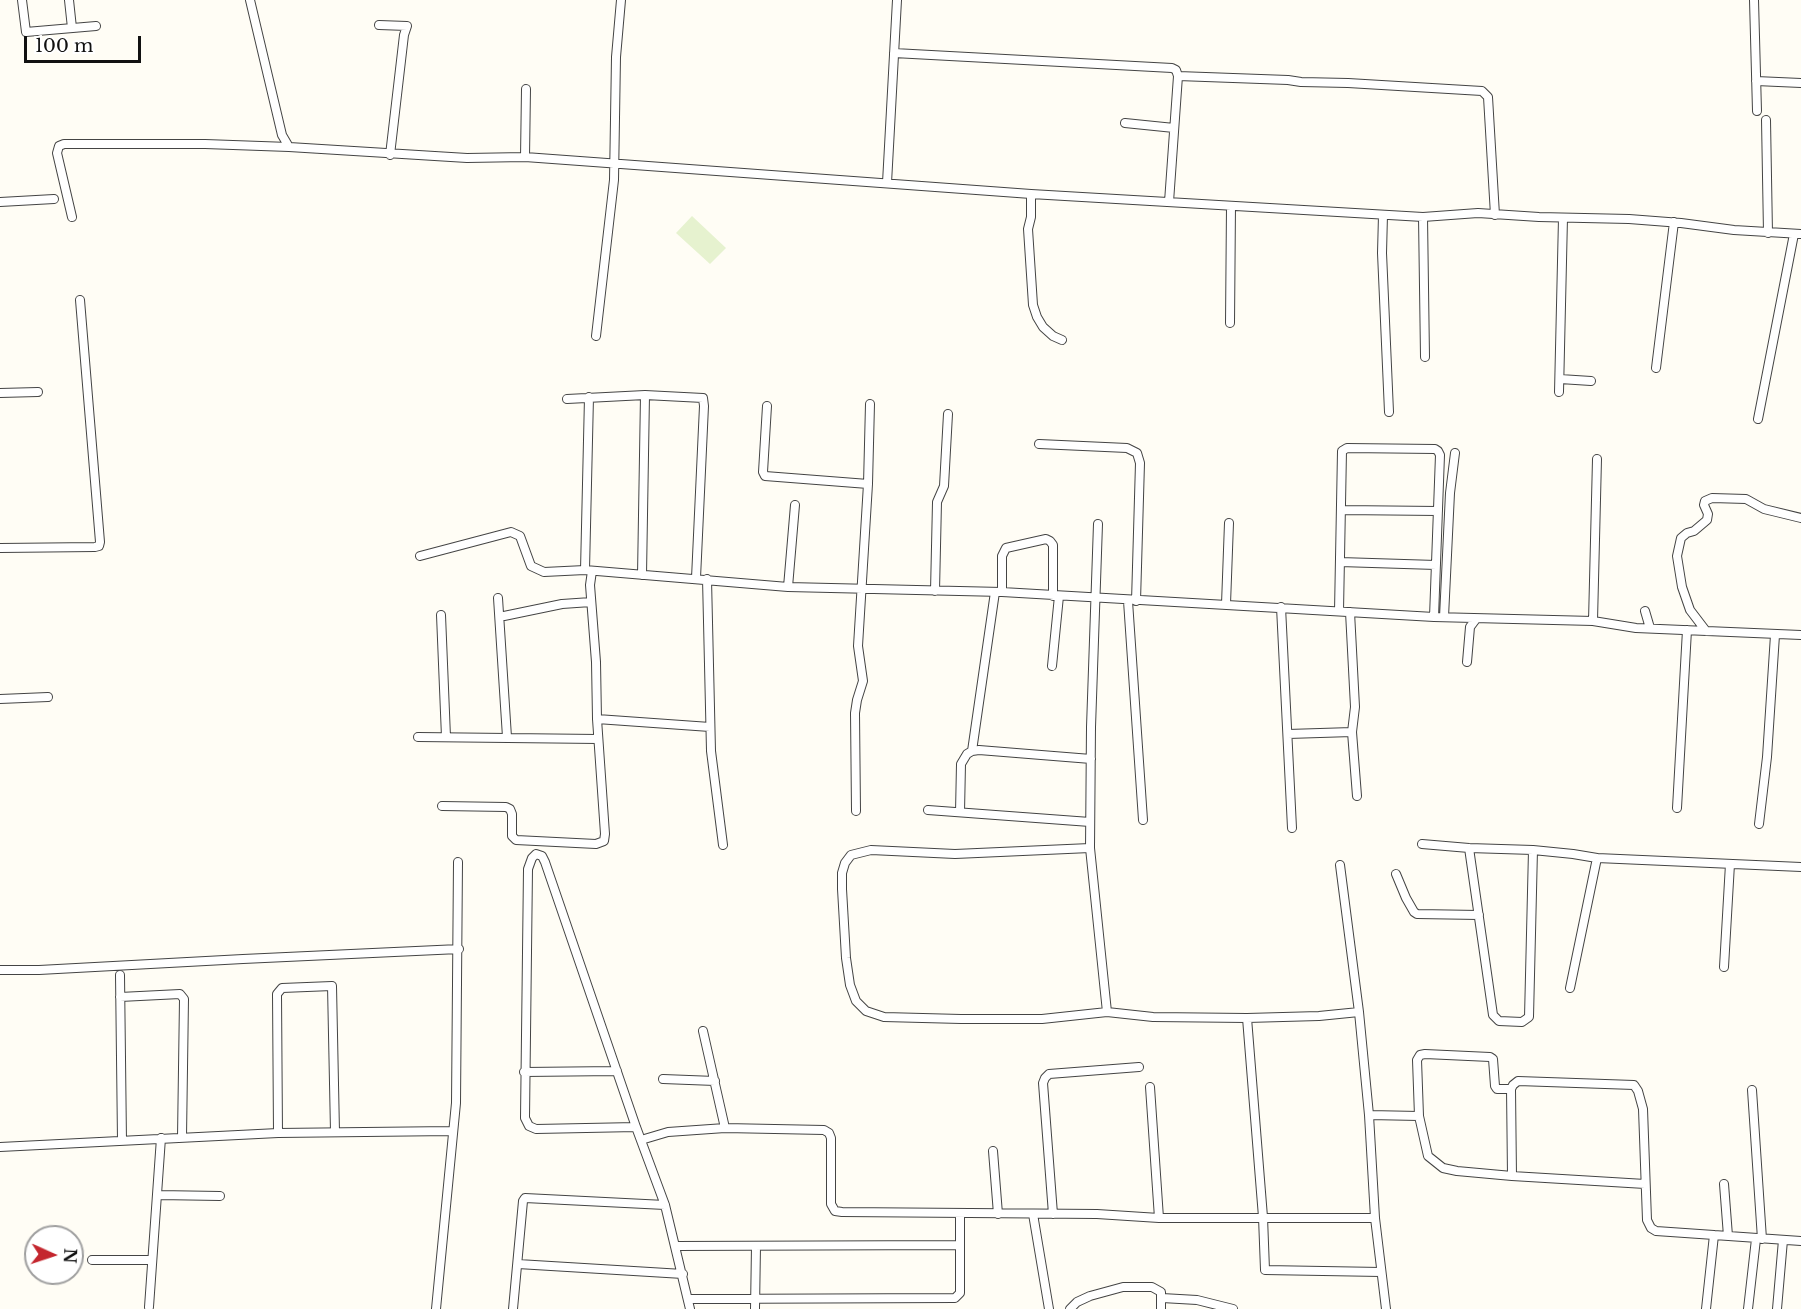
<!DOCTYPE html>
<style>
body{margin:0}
#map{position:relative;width:1801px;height:1309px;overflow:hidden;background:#fffdf5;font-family:"Libre Baskerville",serif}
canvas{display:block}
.north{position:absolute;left:24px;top:1225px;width:60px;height:60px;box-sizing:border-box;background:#fff;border:2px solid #a0a0a0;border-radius:50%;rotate:93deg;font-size:16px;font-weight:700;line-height:24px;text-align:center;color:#111}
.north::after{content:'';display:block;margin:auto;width:21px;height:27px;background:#c4262e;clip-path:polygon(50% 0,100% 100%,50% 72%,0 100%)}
.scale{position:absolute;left:24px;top:36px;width:117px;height:27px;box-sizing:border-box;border:3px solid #111;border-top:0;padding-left:8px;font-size:18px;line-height:21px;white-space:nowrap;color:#111;-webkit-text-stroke:4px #fff;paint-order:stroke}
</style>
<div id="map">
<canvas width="1801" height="1309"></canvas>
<div class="north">N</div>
<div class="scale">100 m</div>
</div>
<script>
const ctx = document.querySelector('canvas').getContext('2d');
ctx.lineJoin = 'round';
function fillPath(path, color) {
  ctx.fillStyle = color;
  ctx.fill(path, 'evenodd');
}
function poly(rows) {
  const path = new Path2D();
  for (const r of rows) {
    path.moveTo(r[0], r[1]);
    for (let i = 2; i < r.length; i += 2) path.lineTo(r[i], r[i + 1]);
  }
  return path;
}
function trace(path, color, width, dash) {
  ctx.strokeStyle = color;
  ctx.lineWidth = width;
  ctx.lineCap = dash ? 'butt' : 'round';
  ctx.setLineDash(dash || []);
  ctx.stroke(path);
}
fillPath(poly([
 [692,216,726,248,710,264,676,233]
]), '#e6f2cf');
const minor = poly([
 [22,0,26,32,96,26],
 [69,0,72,28],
 [250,0,282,135,289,147,467,158,525,157,1031,194,1423,217,1478,213,1539,217,1629,219,1681,223,1734,230,1801,234],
 [1754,0,1757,111],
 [379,25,407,26,404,35,390,155],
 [894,53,1172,68,1176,70,1178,76,1288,80,1301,82,1348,83,1482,91,1488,97,1495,215],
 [1756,81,1801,83],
 [1766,120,1768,233],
 [1125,123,1174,128],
 [525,157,526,89],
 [887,183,897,0],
 [1031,194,1031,217,1028,229,1033,305,1037,317,1043,327,1053,336,1062,340],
 [0,202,54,199],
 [1169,202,1178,76],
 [1383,215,1382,253,1389,412],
 [72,217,57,153,59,146,64,144,205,144,289,147],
 [1423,217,1425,357],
 [1230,323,1231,206],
 [596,336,614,180,616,57,621,0],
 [1656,368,1674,222],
 [1560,379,1591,381],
 [1559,392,1563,218],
 [0,393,38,392],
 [567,399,645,395,703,398,704,406,696,578],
 [767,406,763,472,765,476,868,484],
 [1758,419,1794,234],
 [1039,444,1127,448,1137,453,1140,463,1136,601],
 [1341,510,1438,511],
 [1098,524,1091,727,1090,848,1107,1012],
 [0,548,95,547,99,546,100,542,80,300],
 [420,556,511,532,520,536,531,566,544,572,585,570,788,587,1002,592,1434,617,1593,621,1636,628,1801,635],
 [1340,562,1436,565],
 [585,570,589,397],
 [642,575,645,395],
 [707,579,711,751,723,845],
 [788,587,795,505],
 [935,591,937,502,944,486,948,414],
 [1002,592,1002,556,1006,548,1046,539,1050,541,1053,545,1053,596],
 [498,598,507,737],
 [1128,601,1143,820],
 [1226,604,1229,523],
 [1281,607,1292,828],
 [1339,611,1342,451,1347,448,1435,449,1438,451,1440,455,1434,617],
 [1645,611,1650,628],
 [1350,612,1355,707,1352,732,1357,796],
 [441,615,446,737],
 [504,616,562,604,591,602],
 [1444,617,1450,493,1455,453],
 [1593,621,1597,459],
 [1706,631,1690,610,1682,587,1677,556,1681,538,1687,533,1694,531,1707,520,1708,514,1704,505,1705,501,1712,498,1746,499,1764,509,1801,518],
 [1467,662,1470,627,1476,619],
 [1052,666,1059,596],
 [0,699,48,697],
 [597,719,710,727],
 [1288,734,1352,732],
 [418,737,598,739],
 [972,751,995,592],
 [442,806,506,807,510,809,512,814,512,836,516,840,596,844,604,841,605,834,597,719,596,662,590,585,592,571],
 [1677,808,1687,630],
 [928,810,1090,822],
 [856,811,855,713,857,700,863,681,858,646,868,484,870,404],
 [960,812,961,764,967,754,972,751,979,750,1091,759],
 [1759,824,1767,757,1775,635],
 [1422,844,1469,848,1533,850,1573,854,1597,858,1801,867],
 [1090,848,955,854,871,850,851,855,845,863,842,873,842,889,846,958,850,985,856,1001,866,1011,884,1017,961,1019,1042,1019,1107,1012,1153,1017,1247,1018,1319,1016,1359,1012,1369,1115,1375,1218,1386,1309],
 [1469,848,1493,1015,1499,1021,1522,1022,1529,1017,1533,850],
 [1340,865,1359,1012],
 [1396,874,1406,898,1414,912,1417,914,1479,915],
 [1724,967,1730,864],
 [0,970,39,970,243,959,459,949],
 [120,975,122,1141],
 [1570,988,1597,858],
 [120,997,180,994,184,999,182,1137],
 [1247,1018,1263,1217,1265,1270,1381,1272],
 [703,1031,725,1128],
 [524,1072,617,1071],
 [663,1079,715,1081],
 [1150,1087,1159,1218],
 [1511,1089,1497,1089,1495,1086,1493,1059,1490,1057,1425,1054,1420,1055,1417,1060,1419,1116,1428,1156,1443,1168,1457,1171,1512,1176],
 [1752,1090,1762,1239],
 [1369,1115,1419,1116],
 [636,1127,536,1129,529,1126,525,1118,528,869,532,858,536,854,542,856,545,862,636,1127,665,1205,690,1309],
 [278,1133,277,994,282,988,332,986,335,1132],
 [641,1140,668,1132,725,1128,824,1130,829,1133,831,1138,831,1204,835,1211,842,1212,1097,1214,1159,1218,1375,1218],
 [0,1147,278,1133,452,1131],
 [993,1151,998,1214],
 [1645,1184,1512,1176,1511,1089,1513,1085,1518,1081,1634,1085,1638,1091,1643,1109,1647,1220,1651,1228,1656,1231,1801,1241],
 [1724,1184,1728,1236],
 [158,1195,220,1196],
 [1033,1214,1049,1309],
 [1053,1214,1043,1083,1045,1078,1049,1074,1139,1067],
 [676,1246,959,1245],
 [92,1260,152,1260],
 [518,1264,683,1274],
 [1162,1298,1197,1300,1233,1309],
 [689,1299,955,1298,960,1293,960,1214],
 [149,1307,161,1138],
 [436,1309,456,1103,458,862],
 [513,1309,523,1201,525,1198,665,1205],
 [755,1309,756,1246],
 [1070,1309,1077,1302,1090,1296,1123,1287,1152,1287,1161,1292,1161,1309],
 [1706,1309,1714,1235],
 [1748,1309,1756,1239],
 [1777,1309,1783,1240]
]);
trace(minor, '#444', 10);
trace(minor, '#fff', 8);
</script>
